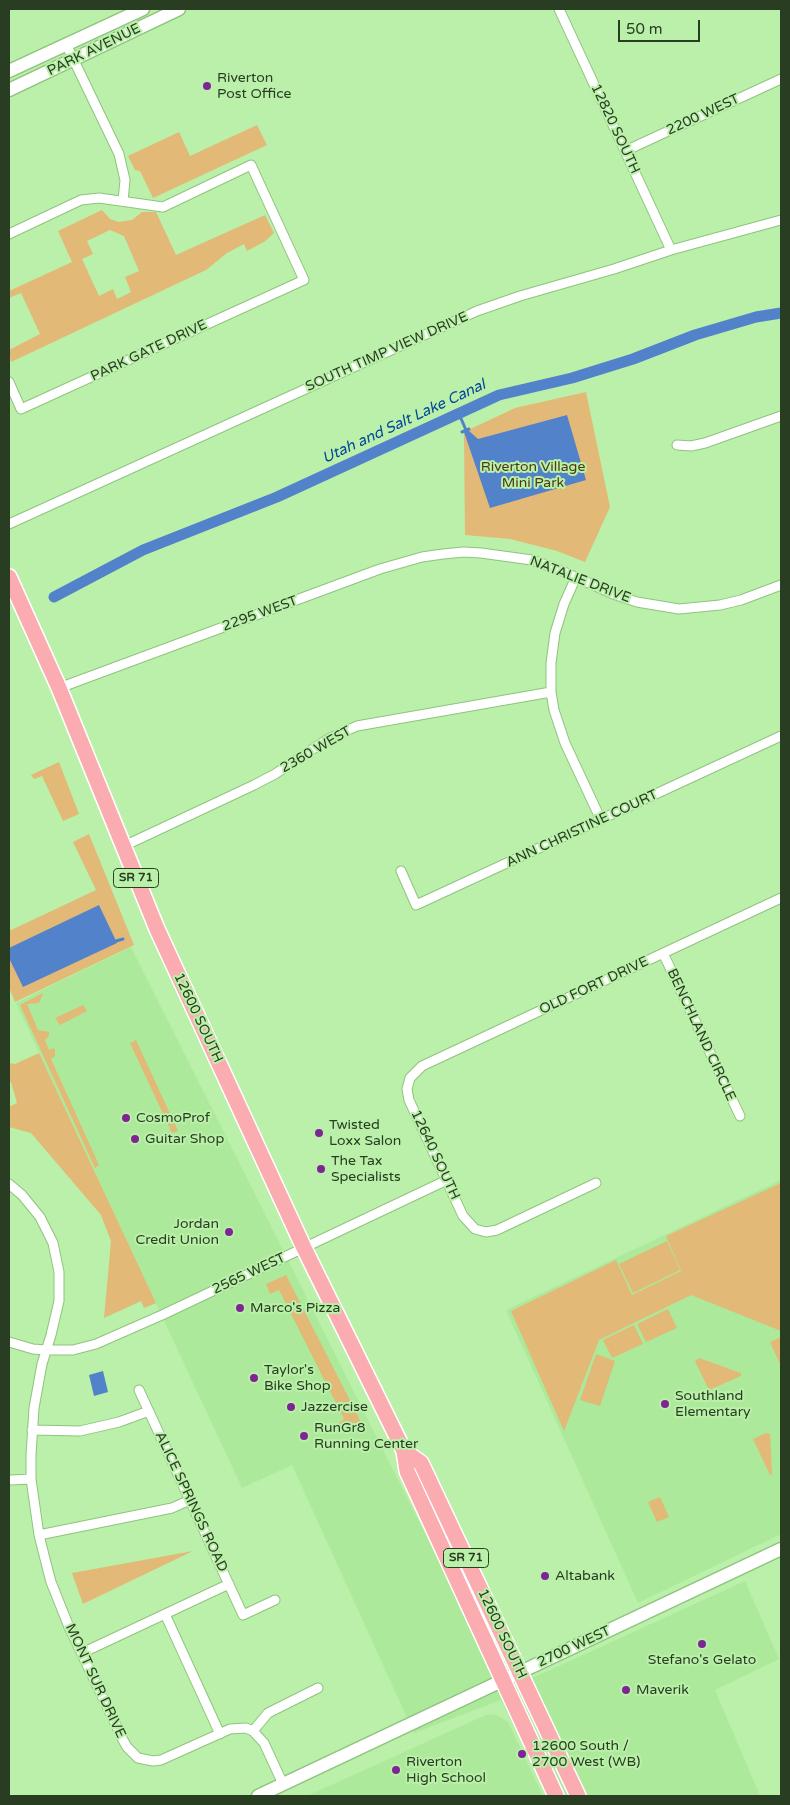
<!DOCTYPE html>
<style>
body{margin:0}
#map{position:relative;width:790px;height:1805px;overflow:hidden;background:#baf0a9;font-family:"Varela Round",sans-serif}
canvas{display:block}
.frame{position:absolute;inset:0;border:10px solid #283d21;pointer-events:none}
.scale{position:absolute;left:618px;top:20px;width:82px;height:22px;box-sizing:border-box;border:2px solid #283d21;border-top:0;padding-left:6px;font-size:15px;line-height:18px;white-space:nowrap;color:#283d21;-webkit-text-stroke:4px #baf0a9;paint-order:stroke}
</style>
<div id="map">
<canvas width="790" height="1805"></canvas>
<div class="frame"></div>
<div class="scale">50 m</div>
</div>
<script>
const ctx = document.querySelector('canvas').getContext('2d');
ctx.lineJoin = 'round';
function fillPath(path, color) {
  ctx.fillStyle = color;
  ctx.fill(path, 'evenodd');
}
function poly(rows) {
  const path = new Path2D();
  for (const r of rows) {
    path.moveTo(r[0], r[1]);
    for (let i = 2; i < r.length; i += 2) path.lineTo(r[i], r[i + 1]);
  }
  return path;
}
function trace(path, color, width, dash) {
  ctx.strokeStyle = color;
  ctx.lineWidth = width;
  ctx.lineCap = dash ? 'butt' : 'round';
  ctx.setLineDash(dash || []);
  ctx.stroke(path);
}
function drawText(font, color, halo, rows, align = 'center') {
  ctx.font = font + ' "Varela Round",sans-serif';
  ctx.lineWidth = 4;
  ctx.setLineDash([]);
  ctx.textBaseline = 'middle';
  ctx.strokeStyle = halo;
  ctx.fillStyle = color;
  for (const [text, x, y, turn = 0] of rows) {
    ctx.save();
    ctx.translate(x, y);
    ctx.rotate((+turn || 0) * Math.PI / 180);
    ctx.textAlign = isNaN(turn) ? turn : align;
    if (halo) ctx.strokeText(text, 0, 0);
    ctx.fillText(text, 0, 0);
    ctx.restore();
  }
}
fillPath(poly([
 [131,947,504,1691,745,1581,779,1659,715,1690,760,1796,548,1796,501,1700,414,1733,292,1465,242,1488,16,1003],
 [781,1180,781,1534,638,1603,506,1310],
 [488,1714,497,1715,508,1722,543,1796,307,1796]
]), '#ade99b');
fillPath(poly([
 [257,125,267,145,153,198,140,171,135,170,128,156,179,132,190,156],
 [102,210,110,219,119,222,132,220,142,212,156,212,176,255,265,215,274,233,264,242,247,251,244,244,227,253,206,270,11,362,9,350,40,334,21,293,9,298,9,291,72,262,58,231],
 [110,230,124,236,139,271,125,277,131,292,117,299,113,289,99,296,82,259,93,254,87,241],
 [586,392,610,507,585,562,557,551,510,539,465,535,464,432,515,408],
 [59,762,79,814,63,821,42,776,34,779,31,775],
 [89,834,134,945,15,1002,9,987,9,931,96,890,73,842],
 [43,993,39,1003,27,1004,38,1030,49,1032,49,1036,45,1040,49,1050,54,1048,55,1051,55,1056,51,1059,99,1165,95,1168,20,1005],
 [83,1005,87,1011,60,1025,55,1018],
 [136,1040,178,1131,172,1133,130,1043],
 [39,1053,156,1303,144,1308,141,1301,104,1318,111,1241,101,1215,31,1133,9,1127,9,1107,17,1103,11,1082,9,1081,9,1063,15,1064],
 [781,1183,781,1331,691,1295,599,1340,564,1431,511,1311,616,1260,632,1295,681,1271,666,1236],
 [667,1241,680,1270,633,1293,619,1264],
 [286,1275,362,1424,342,1433,337,1424,344,1419,279,1290,270,1294,266,1284],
 [668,1309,677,1328,646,1342,637,1324],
 [634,1325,643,1344,612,1358,603,1340],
 [781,1337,781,1366,770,1342],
 [596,1354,615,1361,600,1406,580,1400],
 [699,1358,741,1373,741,1376,709,1390,695,1361],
 [766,1433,770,1434,772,1474,770,1475,753,1439],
 [660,1497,669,1517,657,1522,648,1502],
 [193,1551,83,1604,72,1573]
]), '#e2b976');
fillPath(poly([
 [567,415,586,480,490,508,464,432,468,430,478,439],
 [99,905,117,943,23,987,9,958,9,948],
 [103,1371,108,1392,94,1396,89,1375]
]), '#5282ca');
trace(poly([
 [459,414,466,430],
 [462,432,469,429],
 [116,941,123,939]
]), '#5282ca', 3);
trace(poly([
 [54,597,143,550,277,497,499,395,572,378,633,359,695,335,756,317,781,313]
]), '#5282ca', 11);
const street = poly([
 [559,9,671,250],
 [66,44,119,154,125,180,123,201],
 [625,151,781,79],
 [9,234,81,200,99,198,163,207,251,165,304,280,21,409,9,382],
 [677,445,691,446,705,443,781,416],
 [9,524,477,311,520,296,614,269,671,250,781,220],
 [576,577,564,604,555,633,551,663,551,692,554,710,565,743,601,820],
 [59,688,380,569,422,557,443,554,464,552,481,553,532,560,560,570,613,594,637,602,679,609,720,605,741,600,781,585],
 [124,846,254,785,275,774,328,739,357,726,551,692],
 [401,871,416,905,781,736],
 [663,953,740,1116],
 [596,1183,497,1230,486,1232,475,1229,463,1216,409,1100,407,1089,410,1078,422,1066,781,898],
 [9,1184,22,1195,40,1217,53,1243,59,1272,59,1301,51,1335,42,1364,34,1408,31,1455,31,1479,39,1535,45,1559,51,1582,69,1627,123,1740,127,1747,138,1758,153,1761,161,1760,230,1729,246,1728,253,1731,264,1743,283,1784],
 [9,1342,33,1349,46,1350,73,1350,96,1344,162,1315,447,1180],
 [139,1390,243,1615,275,1600],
 [32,1430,80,1431,119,1422,149,1411],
 [11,1480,31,1479],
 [39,1535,172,1508,190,1500],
 [165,1614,220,1734],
 [82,1653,229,1584],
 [253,1731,268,1713,318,1688]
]);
const secondary = poly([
 [9,71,143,9],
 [9,90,179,9],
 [258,1796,781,1549]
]);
const primary = poly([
 [9,577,59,688,157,929,304,1248,404,1451,407,1471,556,1796],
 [404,1451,421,1463,578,1796]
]);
trace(street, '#8fc37f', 11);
trace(secondary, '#8fc37f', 15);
trace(primary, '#fff', 18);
trace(street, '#fff', 9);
trace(secondary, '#fff', 12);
trace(primary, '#fbacb0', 15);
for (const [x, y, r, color] of [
 [207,86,5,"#7d2593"],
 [126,1118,5,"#7d2593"],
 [319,1133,5,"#7d2593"],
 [135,1139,5,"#7d2593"],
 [321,1169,5,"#7d2593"],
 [229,1232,5,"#7d2593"],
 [240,1308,5,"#7d2593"],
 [254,1378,5,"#7d2593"],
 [665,1404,5,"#7d2593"],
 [291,1407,5,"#7d2593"],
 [304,1436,5,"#7d2593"],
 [545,1576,5,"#7d2593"],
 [702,1644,5,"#7d2593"],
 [626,1690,5,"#7d2593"],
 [522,1754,5,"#7d2593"],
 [396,1770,5,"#7d2593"]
]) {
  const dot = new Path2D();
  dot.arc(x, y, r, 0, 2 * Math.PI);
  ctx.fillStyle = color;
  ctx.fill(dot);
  trace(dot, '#baf0a9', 2);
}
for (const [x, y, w] of [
 [136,878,45],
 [466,1558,45]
]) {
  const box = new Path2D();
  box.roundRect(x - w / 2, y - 9.5, w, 19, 4);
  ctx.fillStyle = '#baf0a9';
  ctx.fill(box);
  trace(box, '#283d21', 1);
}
drawText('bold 12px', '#283d21', null, [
 ["SR 71",136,878],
 ["SR 71",466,1558]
]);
drawText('14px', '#283d21', '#baf0a9', [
 ["PARK AVENUE",94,50,-26],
 ["2200 WEST",703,115,-25],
 ["12820 SOUTH",615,129,65],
 ["PARK GATE DRIVE",149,351,-25],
 ["SOUTH TIMP VIEW DRIVE",387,352,-24],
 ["NATALIE DRIVE",580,580,21],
 ["2295 WEST",260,614,-20],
 ["2360 WEST",316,750,-30],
 ["ANN CHRISTINE COURT",582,829,-25],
 ["OLD FORT DRIVE",594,986,-25],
 ["12600 SOUTH",198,1018,65],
 ["BENCHLAND CIRCLE",701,1035,65],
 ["12640 SOUTH",435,1155,65],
 ["2565 WEST",249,1274,-25],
 ["ALICE SPRINGS ROAD",191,1502,65],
 ["12600 SOUTH",502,1634,65],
 ["2700 WEST",574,1647,-25],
 ["MONT SUR DRIVE",95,1681,65]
]);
drawText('14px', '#283d21', '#baf0a9', [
 ["Riverton",217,78],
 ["Post Office",217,94],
 ["CosmoProf",136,1118],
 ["Twisted",329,1125],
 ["Loxx Salon",329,1141],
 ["Guitar Shop",145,1139],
 ["The Tax",331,1161],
 ["Specialists",331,1177],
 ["Jordan",219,1224,"right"],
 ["Credit Union",219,1240,"right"],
 ["Marco's Pizza",250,1308],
 ["Taylor's",264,1370],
 ["Bike Shop",264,1386],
 ["Southland",675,1396],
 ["Elementary",675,1412],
 ["Jazzercise",301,1407],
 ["RunGr8",314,1428],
 ["Running Center",314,1444],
 ["Altabank",555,1576],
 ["Stefano's Gelato",702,1660,"center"],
 ["Maverik",636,1690],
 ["12600 South /",532,1746],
 ["2700 West (WB)",532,1762],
 ["Riverton",406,1762],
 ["High School",406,1778]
], 'left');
drawText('14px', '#4e3913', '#baf0a9', [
 ["Riverton Village",533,467],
 ["Mini Park",533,483]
]);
drawText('italic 15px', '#04469c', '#baf0a9', [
 ["Utah and Salt Lake Canal",404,422,-25]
]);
</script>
